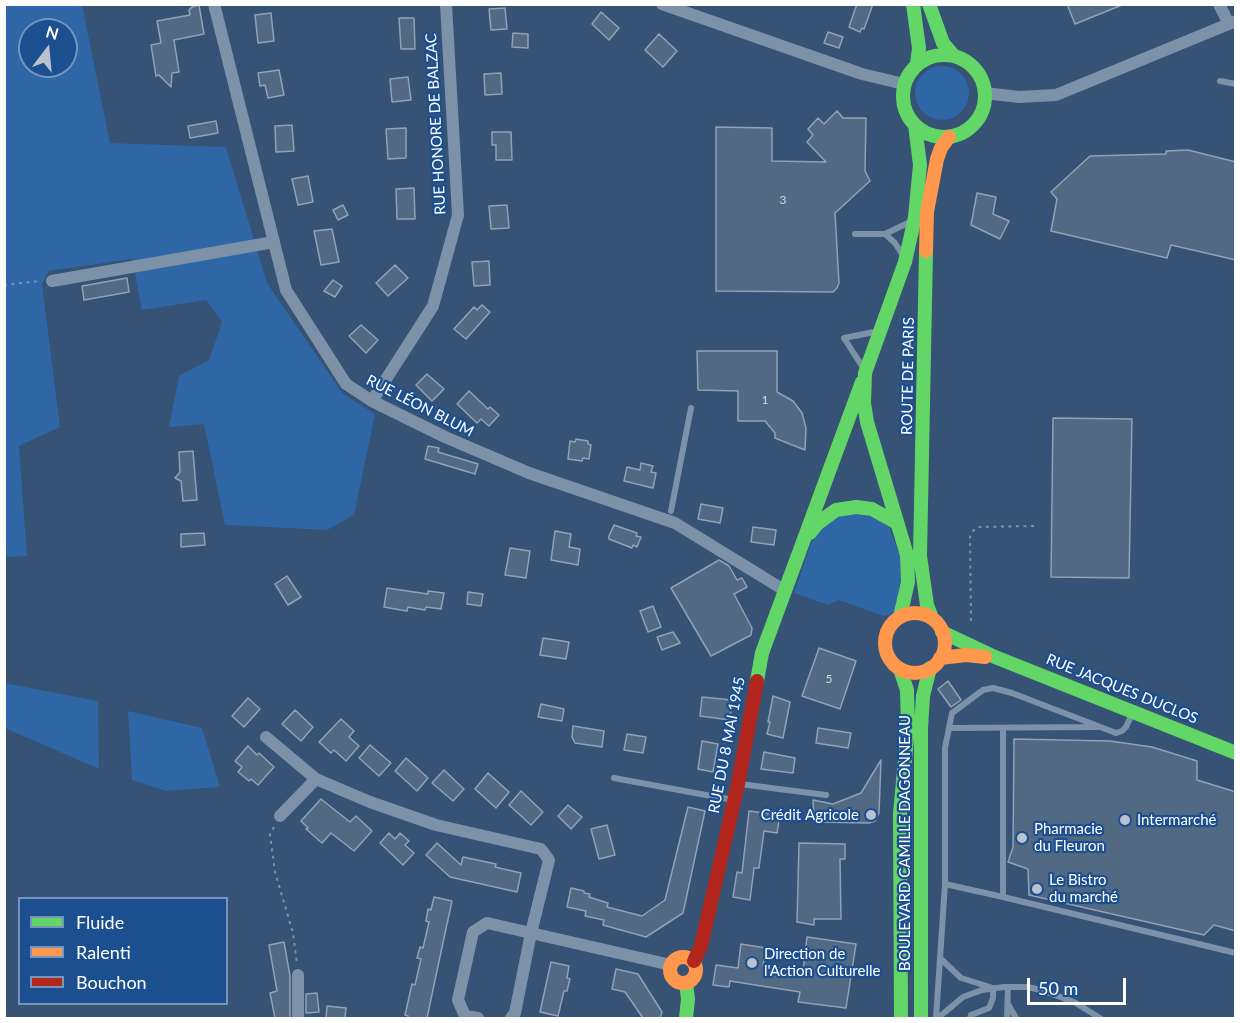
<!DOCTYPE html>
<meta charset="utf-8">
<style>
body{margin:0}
#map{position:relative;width:1240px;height:1023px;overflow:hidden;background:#365274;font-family:Lato,sans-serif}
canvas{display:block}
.frame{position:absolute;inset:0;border:6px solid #fff;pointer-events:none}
.legend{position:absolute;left:18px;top:897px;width:210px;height:108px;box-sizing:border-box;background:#1b4f8f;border:2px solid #7695bc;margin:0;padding:8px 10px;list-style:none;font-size:18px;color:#fff}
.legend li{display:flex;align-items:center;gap:12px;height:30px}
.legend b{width:30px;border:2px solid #7695bc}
.north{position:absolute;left:18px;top:18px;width:60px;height:60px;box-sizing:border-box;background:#1b4f8f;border:2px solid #7695bc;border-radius:50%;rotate:16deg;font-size:16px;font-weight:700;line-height:24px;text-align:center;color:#fff}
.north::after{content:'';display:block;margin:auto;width:21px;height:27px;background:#b9c2ce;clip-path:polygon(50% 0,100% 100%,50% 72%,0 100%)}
.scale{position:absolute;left:1027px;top:978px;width:99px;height:27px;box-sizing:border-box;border:3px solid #fff;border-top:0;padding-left:8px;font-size:18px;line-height:21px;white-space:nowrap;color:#fff;-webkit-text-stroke:4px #1b4f8f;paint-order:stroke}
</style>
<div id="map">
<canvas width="1240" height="1023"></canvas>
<div class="frame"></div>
<ul class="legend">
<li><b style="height:8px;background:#63d668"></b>Fluide</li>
<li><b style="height:8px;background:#ff974d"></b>Ralenti</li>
<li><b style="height:8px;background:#b3261e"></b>Bouchon</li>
</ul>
<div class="north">N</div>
<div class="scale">50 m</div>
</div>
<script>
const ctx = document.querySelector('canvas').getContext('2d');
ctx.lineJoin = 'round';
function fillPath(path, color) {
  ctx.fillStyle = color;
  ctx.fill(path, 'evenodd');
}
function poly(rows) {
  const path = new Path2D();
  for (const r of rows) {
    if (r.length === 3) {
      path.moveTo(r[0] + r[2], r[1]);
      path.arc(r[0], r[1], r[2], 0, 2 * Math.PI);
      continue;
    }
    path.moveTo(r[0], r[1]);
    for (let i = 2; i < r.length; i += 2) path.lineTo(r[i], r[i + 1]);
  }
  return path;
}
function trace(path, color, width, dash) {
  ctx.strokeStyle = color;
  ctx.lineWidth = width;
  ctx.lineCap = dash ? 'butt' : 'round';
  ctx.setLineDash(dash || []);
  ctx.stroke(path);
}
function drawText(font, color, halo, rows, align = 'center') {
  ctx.font = font + ' Lato,sans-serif';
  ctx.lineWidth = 4.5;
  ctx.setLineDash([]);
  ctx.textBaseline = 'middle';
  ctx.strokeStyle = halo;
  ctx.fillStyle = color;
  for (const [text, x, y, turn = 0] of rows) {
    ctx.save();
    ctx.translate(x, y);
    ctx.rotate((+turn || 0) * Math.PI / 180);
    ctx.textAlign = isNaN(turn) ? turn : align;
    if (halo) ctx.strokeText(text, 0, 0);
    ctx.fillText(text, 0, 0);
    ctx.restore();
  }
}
fillPath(poly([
 [5,5,82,5,110,143,226,147,267,283,343,394,375,414,354,515,327,530,225,525,204,424,169,427,179,376,209,360,222,322,206,300,142,310,132,259,49,271,42,284,60,427,19,446,27,556,5,557],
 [30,30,66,30,66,66,30,66],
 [942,93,27],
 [845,514,871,515,889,527,903,563,896,611,889,615,883,616,839,600,828,605,794,593,811,544,821,528],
 [4,683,98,701,99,769,5,728],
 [128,711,202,728,220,787,166,791,132,780]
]), '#2f66a5');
const building = poly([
 [857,4,873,4,864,29,862,28,860,32,849,27,857,4],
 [1067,4,1122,4,1122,5,1075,24,1067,4],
 [199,5,204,34,174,40,179,72,172,73,171,87,159,75,156,76,151,45,161,43,157,21,190,15,189,10,192,7,199,5],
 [505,8,507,29,491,30,489,9,505,8],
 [601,12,619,28,609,40,592,24,601,12],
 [271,13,274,41,258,43,255,15,271,13],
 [399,18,414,18,415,49,401,49,399,18],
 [828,32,843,37,839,48,824,43,828,32],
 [513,33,528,34,528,48,512,47,513,33],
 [659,34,677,51,663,67,645,50,659,34],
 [279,70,284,95,268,98,265,85,260,86,258,73,279,70],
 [501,73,502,94,485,95,484,74,501,73],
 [408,77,411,100,392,102,390,79,408,77],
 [837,111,843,118,866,118,865,171,870,181,835,213,839,283,837,288,833,292,716,291,716,127,772,128,772,161,826,162,807,142,813,135,808,129,818,118,824,124,837,111],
 [216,121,218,133,190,138,188,126,216,121],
 [292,125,294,151,276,152,275,126,292,125],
 [406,128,406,158,388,159,386,129,406,128],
 [492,132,511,132,512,160,496,160,496,145,492,145,492,132],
 [1188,150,1236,162,1236,260,1171,245,1167,258,1051,231,1057,199,1051,192,1090,156,1166,154,1166,151,1188,150],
 [308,176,313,202,298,205,292,179,308,176],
 [414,188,415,219,397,219,396,189,414,188],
 [977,193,996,197,993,214,1009,221,1000,239,971,225,977,193],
 [343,205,348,215,338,220,333,210,343,205],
 [507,205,509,228,491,229,489,206,507,205],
 [332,229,339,262,321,265,314,231,332,229],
 [489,261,490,285,474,286,472,262,489,261],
 [395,265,408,278,388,296,376,283,395,265],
 [127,278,129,292,84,300,82,286,127,278],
 [333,280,342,286,335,297,324,291,333,280],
 [482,305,490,312,466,339,454,329,474,307,477,310,482,305],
 [361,325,378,340,366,353,349,336,361,325],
 [697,351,777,351,777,392,793,401,802,413,806,428,805,450,775,438,775,433,765,421,738,421,738,391,698,390,697,351],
 [427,374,444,389,432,401,416,385,427,374],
 [469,391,488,409,490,407,499,415,489,426,481,419,477,423,457,404,469,391],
 [1053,418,1132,419,1129,578,1051,577,1053,418],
 [576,439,588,441,588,444,591,445,589,459,583,458,582,461,568,459,570,441,575,442,576,439],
 [428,446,439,448,438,452,478,464,475,474,425,459,428,446],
 [193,451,197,500,183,501,181,481,175,478,180,472,179,452,193,451],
 [641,463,653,466,651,472,656,473,653,488,624,481,627,467,640,470,641,463],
 [701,504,723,508,720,523,698,519,701,504],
 [614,525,637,533,636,536,641,537,637,547,633,545,632,548,609,539,609,536,614,525],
 [753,527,776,530,774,545,751,542,753,527],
 [555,531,571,534,569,547,580,549,578,565,551,560,555,531],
 [204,533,205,545,181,547,181,534,204,533],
 [510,548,530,551,526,578,505,575,510,548],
 [719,560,729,566,737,580,742,578,747,587,734,594,752,628,751,635,711,656,671,588,719,560],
 [287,576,301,597,288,605,275,584,287,576],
 [387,588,428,594,428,591,444,593,441,609,426,607,425,610,408,607,407,611,384,607,387,588],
 [468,592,483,594,481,606,467,604,468,592],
 [653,606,661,627,648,632,640,611,653,606],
 [673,632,680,643,662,650,657,637,673,632],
 [543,638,569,642,566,659,540,655,543,638],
 [819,648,856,661,840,709,802,696,819,648],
 [948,681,961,700,951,707,938,689,948,681],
 [773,696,790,702,783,738,767,734,770,722,768,722,773,696],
 [702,697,732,700,730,720,700,716,702,697],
 [248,698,260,709,244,727,232,716,248,698],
 [541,704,564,709,562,721,538,717,541,704],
 [295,710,313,727,301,741,282,724,295,710],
 [341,719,354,731,349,737,359,746,346,761,334,750,331,753,319,742,341,719],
 [573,726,604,731,602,747,575,743,572,737,573,726],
 [818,728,851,733,848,748,816,743,818,728],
 [627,734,646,737,643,753,624,750,627,734],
 [1014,739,1110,741,1152,747,1197,761,1197,780,1236,792,1236,931,1214,925,1204,935,1029,895,1028,869,1008,862,1013,847,1014,739],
 [702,741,718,744,713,772,698,769,702,741],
 [370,745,391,763,379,776,359,758,370,745],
 [248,746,257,755,259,753,274,767,258,785,251,779,249,781,238,772,242,767,235,761,248,746],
 [764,752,795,758,793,773,761,769,764,752],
 [406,758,428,778,417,791,395,771,406,758],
 [881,760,879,813,875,821,869,823,814,822,813,800,833,804,861,793,881,760],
 [444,770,464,789,453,801,432,783,444,770],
 [488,773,509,792,496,808,475,789,488,773],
 [521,791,543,812,531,825,509,805,521,791],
 [321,799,350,822,356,816,372,831,354,851,331,833,322,843,306,829,308,828,301,821,321,799],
 [568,805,582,817,571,829,558,816,568,805],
 [688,807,705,811,683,913,646,937,603,925,604,920,585,916,586,911,567,907,571,888,584,891,584,893,590,894,589,897,608,903,607,907,642,916,665,900,688,807],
 [749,811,780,815,777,833,764,831,759,868,754,868,750,900,733,897,737,872,742,873,749,811],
 [607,825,615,855,599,859,591,829,607,825],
 [389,833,395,839,400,833,409,841,405,845,414,853,403,865,380,843,389,833],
 [437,843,461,865,463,857,496,864,495,867,521,873,517,892,450,877,426,855,437,843],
 [799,843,845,844,845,859,840,859,841,919,814,919,814,925,797,922,799,843],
 [434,897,452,901,441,952,427,1018,408,1018,408,1016,405,1015,412,984,415,985,421,959,417,958,420,947,423,948,429,922,426,921,428,909,431,910,434,897],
 [807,937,856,944,846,1008,798,1002,800,992,730,981,729,987,713,985,716,965,738,968,741,944,766,948,763,966,803,971,807,937],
 [284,942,290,976,290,1018,275,1018,270,993,277,991,269,945,284,942],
 [551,962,569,966,567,978,570,979,567,991,564,991,558,1016,540,1012,551,962],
 [616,969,638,974,662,1012,660,1018,643,1018,625,992,612,989,616,969],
 [317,993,319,1012,306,1013,306,994,317,993],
 [327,1006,346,1008,345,1018,326,1018,327,1006]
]);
fillPath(building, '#526984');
trace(building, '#92a2b6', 1.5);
trace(poly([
 [4,285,40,281],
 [971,621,970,537,973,531,978,527,1036,526],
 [274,827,270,834,275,872,293,933,297,964]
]), '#7d92a8', 2, [3, 4.5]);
trace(poly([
 [1220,81,1236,84],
 [855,234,885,234,910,222],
 [885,234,895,243,902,254],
 [862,366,844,338,874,332],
 [671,511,691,408],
 [949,728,1097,727],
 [1003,728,1003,897,1236,953],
 [614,778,733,800],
 [740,784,826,795],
 [945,884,1003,897],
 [941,959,961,978,990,987],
 [1008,1004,1016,1018],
 [936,1018,945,884,945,748,952,713,983,690,993,688,1012,693,1116,733,1122,731,1126,727,1132,714],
 [938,1018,963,997,982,990,1004,987,1028,987,1044,991,1074,1002,1100,1018],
 [970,1018,971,1015,989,1008,993,998,993,988],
 [1007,1018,1008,987]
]), '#7d92a8', 6);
trace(poly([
 [214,4,286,290,346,384,372,401,445,437,529,473,675,523,784,590],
 [662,4,862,74,904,84],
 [1219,4,1229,24],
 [985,93,1019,97,1056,95,1236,21],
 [52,281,274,242],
 [372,401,433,306,458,215,446,4],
 [266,737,316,779,370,802,436,825,541,849,549,860,531,933,671,965],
 [280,816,316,779],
 [298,1018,298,975],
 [478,1018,465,1016,458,1000,473,932,487,923,531,933,515,1013,511,1018]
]), '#7d92a8', 12);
trace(poly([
 [913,4,919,48,917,64],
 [929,4,943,43,954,56],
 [944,96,41],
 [926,251,920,556,927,605,932,618],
 [810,533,818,523,836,510,856,507,872,509,897,523],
 [900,617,908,582,907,555,867,422,864,403,865,373,905,262,915,217,920,165,915,125],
 [942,632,995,657,1236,753],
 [900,669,907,690,908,727,900,814,901,1018],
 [757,681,762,653,862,382],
 [686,983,688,999,686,1018],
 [921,1018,921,728,923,696,930,668]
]), '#63d668', 14);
trace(poly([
 [926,251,927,212,937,159,941,148,949,137],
 [915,643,30],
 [940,658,966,655,985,657],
 [683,970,13]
]), '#ff974d', 14);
trace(poly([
 [694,961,701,946,738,784,757,681]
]), '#b3261e', 14);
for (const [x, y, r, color] of [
 [871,815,6,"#b9c2ce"],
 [1125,820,6,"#b9c2ce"],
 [1022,838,6,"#b9c2ce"],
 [1037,889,6,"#b9c2ce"],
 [752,963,6,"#b9c2ce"]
]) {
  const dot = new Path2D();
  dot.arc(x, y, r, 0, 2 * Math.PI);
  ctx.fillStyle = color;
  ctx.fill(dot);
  trace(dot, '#1b4f8f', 2);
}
drawText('12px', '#d4dae0', null, [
 ["3",783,200],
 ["1",765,400],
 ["5",829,679]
]);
drawText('15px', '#fff', '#1b4f8f', [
 ["RUE HONORE DE BALZAC",436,124,-93],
 ["ROUTE DE PARIS",908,376,-89],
 ["RUE LÉON BLUM",420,406,27],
 ["RUE JACQUES DUCLOS",1122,689,22],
 ["RUE DU 8 MAI 1945",727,745,-79],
 ["BOULEVARD CAMILLE DAGONNEAU",905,843,-90]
]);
drawText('15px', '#fff', '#1b4f8f', [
 ["Crédit Agricole",859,815,"right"],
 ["Intermarché",1137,820],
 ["Pharmacie",1034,829],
 ["du Fleuron",1034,846],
 ["Le Bistro",1049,880],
 ["du marché",1049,897],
 ["Direction de",764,954],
 ["l'Action Culturelle",764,971]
], 'left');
</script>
